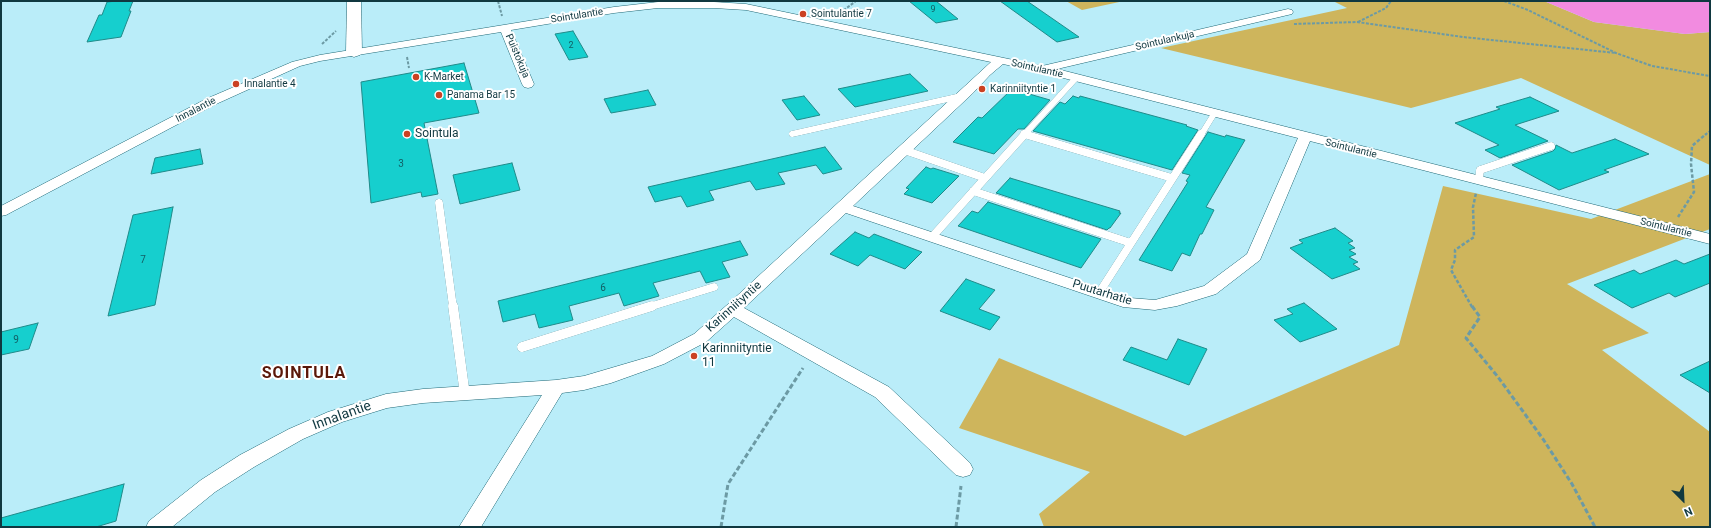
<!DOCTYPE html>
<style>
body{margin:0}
#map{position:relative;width:1711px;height:528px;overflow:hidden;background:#baedf9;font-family:Roboto,sans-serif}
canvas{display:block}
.frame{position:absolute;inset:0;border:2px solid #103840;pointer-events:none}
.north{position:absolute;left:1663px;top:480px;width:40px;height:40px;-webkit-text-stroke:3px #fff;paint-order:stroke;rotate:156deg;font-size:11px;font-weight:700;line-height:16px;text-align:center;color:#103840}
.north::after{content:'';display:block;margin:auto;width:14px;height:18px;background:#103840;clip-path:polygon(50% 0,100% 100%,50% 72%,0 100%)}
</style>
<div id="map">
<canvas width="1711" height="528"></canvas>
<div class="frame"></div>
<div class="north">N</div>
</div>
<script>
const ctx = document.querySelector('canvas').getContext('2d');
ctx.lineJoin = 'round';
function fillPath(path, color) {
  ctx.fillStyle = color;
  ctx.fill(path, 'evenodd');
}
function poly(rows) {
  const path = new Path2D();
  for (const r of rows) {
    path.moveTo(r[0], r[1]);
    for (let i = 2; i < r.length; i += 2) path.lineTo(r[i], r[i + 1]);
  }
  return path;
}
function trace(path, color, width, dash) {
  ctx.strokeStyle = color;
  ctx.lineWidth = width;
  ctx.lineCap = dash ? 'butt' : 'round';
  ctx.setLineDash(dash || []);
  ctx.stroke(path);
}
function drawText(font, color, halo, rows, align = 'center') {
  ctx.font = font + ' Roboto,sans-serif';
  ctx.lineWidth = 4;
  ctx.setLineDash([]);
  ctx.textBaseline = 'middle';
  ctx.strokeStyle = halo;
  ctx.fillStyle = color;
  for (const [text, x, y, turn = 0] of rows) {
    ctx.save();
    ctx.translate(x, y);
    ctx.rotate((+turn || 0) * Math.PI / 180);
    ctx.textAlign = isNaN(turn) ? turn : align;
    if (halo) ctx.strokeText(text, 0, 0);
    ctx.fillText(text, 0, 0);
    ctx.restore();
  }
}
fillPath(poly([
 [1066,1,1124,1,1082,10],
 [1333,1,1544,1,1594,22,1685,34,1710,32,1710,165,1521,78,1411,108,1161,48,1347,8],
 [1710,174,1710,229,1567,284,1649,333,1602,350,1710,432,1710,527,1044,527,1039,514,1090,472,959,428,999,358,1185,436,1399,345,1443,186,1591,219]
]), '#ceb55c');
fillPath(poly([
 [1544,1,1710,1,1710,32,1685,34,1594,22]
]), '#f28be0');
const building = poly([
 [117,1,133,1,129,11,131,11,121,37,87,42,99,15,102,15,107,2,117,1],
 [909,1,936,1,958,19,936,23,909,1],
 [1000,1,1027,1,1079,37,1057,42,1000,1],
 [573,31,588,57,569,60,555,34,573,31],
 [464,63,479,113,424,123,438,194,422,197,421,192,371,203,361,82,464,63],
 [910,74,928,91,855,107,838,89,910,74],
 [1012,89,1050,100,1024,129,1018,129,994,154,953,142,978,117,982,118,1012,89],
 [648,90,656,105,611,113,604,99,648,90],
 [804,96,820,115,797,120,782,100,804,96],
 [1073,96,1079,98,1080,96,1187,125,1186,126,1198,130,1172,170,1033,131,1060,102,1065,104,1073,96],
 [1530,97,1559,111,1515,125,1548,141,1500,158,1485,150,1499,145,1455,123,1500,109,1496,107,1530,97],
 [1208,132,1225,137,1226,135,1245,140,1206,207,1214,210,1202,234,1200,234,1190,256,1182,253,1172,271,1139,260,1188,182,1186,181,1190,175,1182,173,1208,132],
 [1615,139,1649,154,1604,170,1609,172,1559,190,1512,165,1553,151,1555,149,1556,145,1572,153,1615,139],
 [825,147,842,169,823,174,816,165,778,173,785,184,756,190,750,181,709,191,714,200,687,207,681,196,655,202,648,187,825,147],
 [200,149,203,164,151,174,155,158,200,149],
 [512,163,520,190,460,204,453,175,512,163],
 [926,167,931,169,933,168,959,176,932,203,904,194,909,189,906,188,926,167],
 [1010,178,1120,211,1119,213,1121,213,1110,228,1109,228,1107,230,996,193,1010,178],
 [988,202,1101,239,1081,268,958,226,972,211,978,213,988,202],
 [173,207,155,305,108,316,133,215,173,207],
 [1335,228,1353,241,1348,243,1355,248,1349,250,1356,254,1349,257,1358,262,1353,264,1360,269,1332,279,1290,248,1303,243,1299,240,1335,228],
 [855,232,869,238,874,234,922,252,905,269,870,255,858,266,830,254,855,232],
 [740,241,748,255,722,262,730,277,706,283,700,271,653,283,659,296,624,306,619,293,569,306,573,320,539,328,535,314,503,322,498,301,740,241],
 [1710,254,1710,283,1675,297,1669,293,1632,308,1594,285,1634,270,1640,274,1676,260,1684,264,1710,254],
 [966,279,995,290,979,309,1000,317,990,330,940,311,966,279],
 [1304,303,1337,329,1300,342,1274,320,1293,314,1287,309,1304,303],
 [38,323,29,349,1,355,1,332,38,323],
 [1178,339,1207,349,1189,385,1123,360,1131,347,1167,360,1178,339],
 [1710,361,1710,393,1680,375,1710,361],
 [124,484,116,521,96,527,1,527,1,518,124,484]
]);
fillPath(building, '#16cfce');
trace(building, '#208a89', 1);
const laneFar2 = poly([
 [792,134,961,96],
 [1024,134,1027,135],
 [1024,135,1076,78],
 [1201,135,1214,114]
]);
const laneFar1 = poly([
 [1024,134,1172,178],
 [904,150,985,178],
 [1479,180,1480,170,1551,146],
 [973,191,1131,243],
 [439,203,453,307],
 [932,237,1025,134],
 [1099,293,1201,134],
 [649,307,714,287]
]);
const lane = poly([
 [453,306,465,395],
 [522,347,652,306]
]);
const street = poly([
 [658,2,714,2,746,4,1042,66,1288,9,1292,10,1293,12,1292,14,1057,69,1710,234,1710,244,1310,141,1260,260,1216,294,1177,306,1155,310,1123,307,846,213,744,308,889,387,970,463,973,469,970,475,963,477,956,475,875,397,734,317,706,342,664,364,611,383,584,390,562,393,481,527,459,527,542,395,423,403,387,408,342,422,303,439,254,467,215,492,172,527,146,527,149,521,201,480,240,455,289,429,328,412,386,394,423,389,556,380,584,376,652,356,694,334,727,305,991,62,746,10,714,8,658,8,614,13,511,30,534,84,532,87,528,88,524,87,522,84,501,32,320,61,300,66,214,105,6,215,1,216,1,206,206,99,292,62,320,55,614,7,658,2],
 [1003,64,1040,72,1298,138,1247,254,1204,286,1155,300,1130,298,853,206,973,93,990,75,1003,64]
]);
const secondary = poly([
 [347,1,361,1,362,52,360,55,354,57,348,55,346,52,347,1]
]);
trace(laneFar2, '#1f6876', 6);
trace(laneFar1, '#1f6876', 8);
trace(lane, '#1f6876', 10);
trace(street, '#1f6876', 1);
trace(secondary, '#1f6876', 1);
trace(poly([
 [498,1,502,16],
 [1504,1,1528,10,1616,53,1652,66,1710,76],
 [840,13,856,1],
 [1358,22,1386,8,1391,1],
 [1294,24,1357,22,1463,37,1616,53],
 [322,44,336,31],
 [407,57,409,68],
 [1705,135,1710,131]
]), '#6c9aa4', 2, [3, 1.5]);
trace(poly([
 [1678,217,1694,192,1691,164,1692,146,1706,134],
 [1472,307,1451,270,1455,260,1455,250,1474,237,1473,207,1476,193]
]), '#6c9aa4', 2.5, [3.5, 2]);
trace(poly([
 [1472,306,1480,317,1466,338,1498,377,1543,439,1572,484,1595,527],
 [721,527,728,484,803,368],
 [956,527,961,486]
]), '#6c9aa4', 3, [5, 2.5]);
trace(laneFar2, '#fff', 6);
trace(laneFar1, '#fff', 8);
trace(lane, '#fff', 10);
fillPath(street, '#fff');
fillPath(secondary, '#fff');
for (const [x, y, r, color] of [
 [803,14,4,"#cb4122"],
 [416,77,4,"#cb4122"],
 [236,84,4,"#cb4122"],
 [982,89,4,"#cb4122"],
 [439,95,4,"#cb4122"],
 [407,134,4,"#cb4122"],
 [694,356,4,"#cb4122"]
]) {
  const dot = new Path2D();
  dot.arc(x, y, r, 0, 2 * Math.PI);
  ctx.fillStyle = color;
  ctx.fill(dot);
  trace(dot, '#fff', 1.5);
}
drawText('9px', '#125e64', null, [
 ["9",933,10],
 ["2",571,46]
]);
drawText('10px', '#103840', '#fff', [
 ["Sointulantie 7",811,14],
 ["K-Market",424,77],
 ["Innalantie 4",244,84],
 ["Karinniityntie 1",990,89],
 ["Panama Bar 15",447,95]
], 'left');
drawText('10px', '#103840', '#fff', [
 ["Sointulantie",577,16,-9],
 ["Sointulankuja",1165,41,-13],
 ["Puistokuja",517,56,67],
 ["Sointulantie",1037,69,13],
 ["Innalantie",196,110,-27],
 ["Sointulantie",1351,149,14],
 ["Sointulantie",1666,228,14]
]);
drawText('10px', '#125e64', null, [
 ["3",401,164],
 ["7",143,260],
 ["6",603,288],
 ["9",16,340]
]);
drawText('12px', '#103840', '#fff', [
 ["Sointula",415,134],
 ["Karinniityntie",702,349],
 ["11",702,363]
], 'left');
drawText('12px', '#103840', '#fff', [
 ["Puutarhatie",1102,293,17],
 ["Karinniityntie",734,307,-42]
]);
drawText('14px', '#103840', '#fff', [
 ["Innalantie",342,416,-20]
]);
ctx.letterSpacing = '1px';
drawText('bold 16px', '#5a1809', '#fff', [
 ["SOINTULA",304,374]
]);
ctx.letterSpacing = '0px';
</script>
